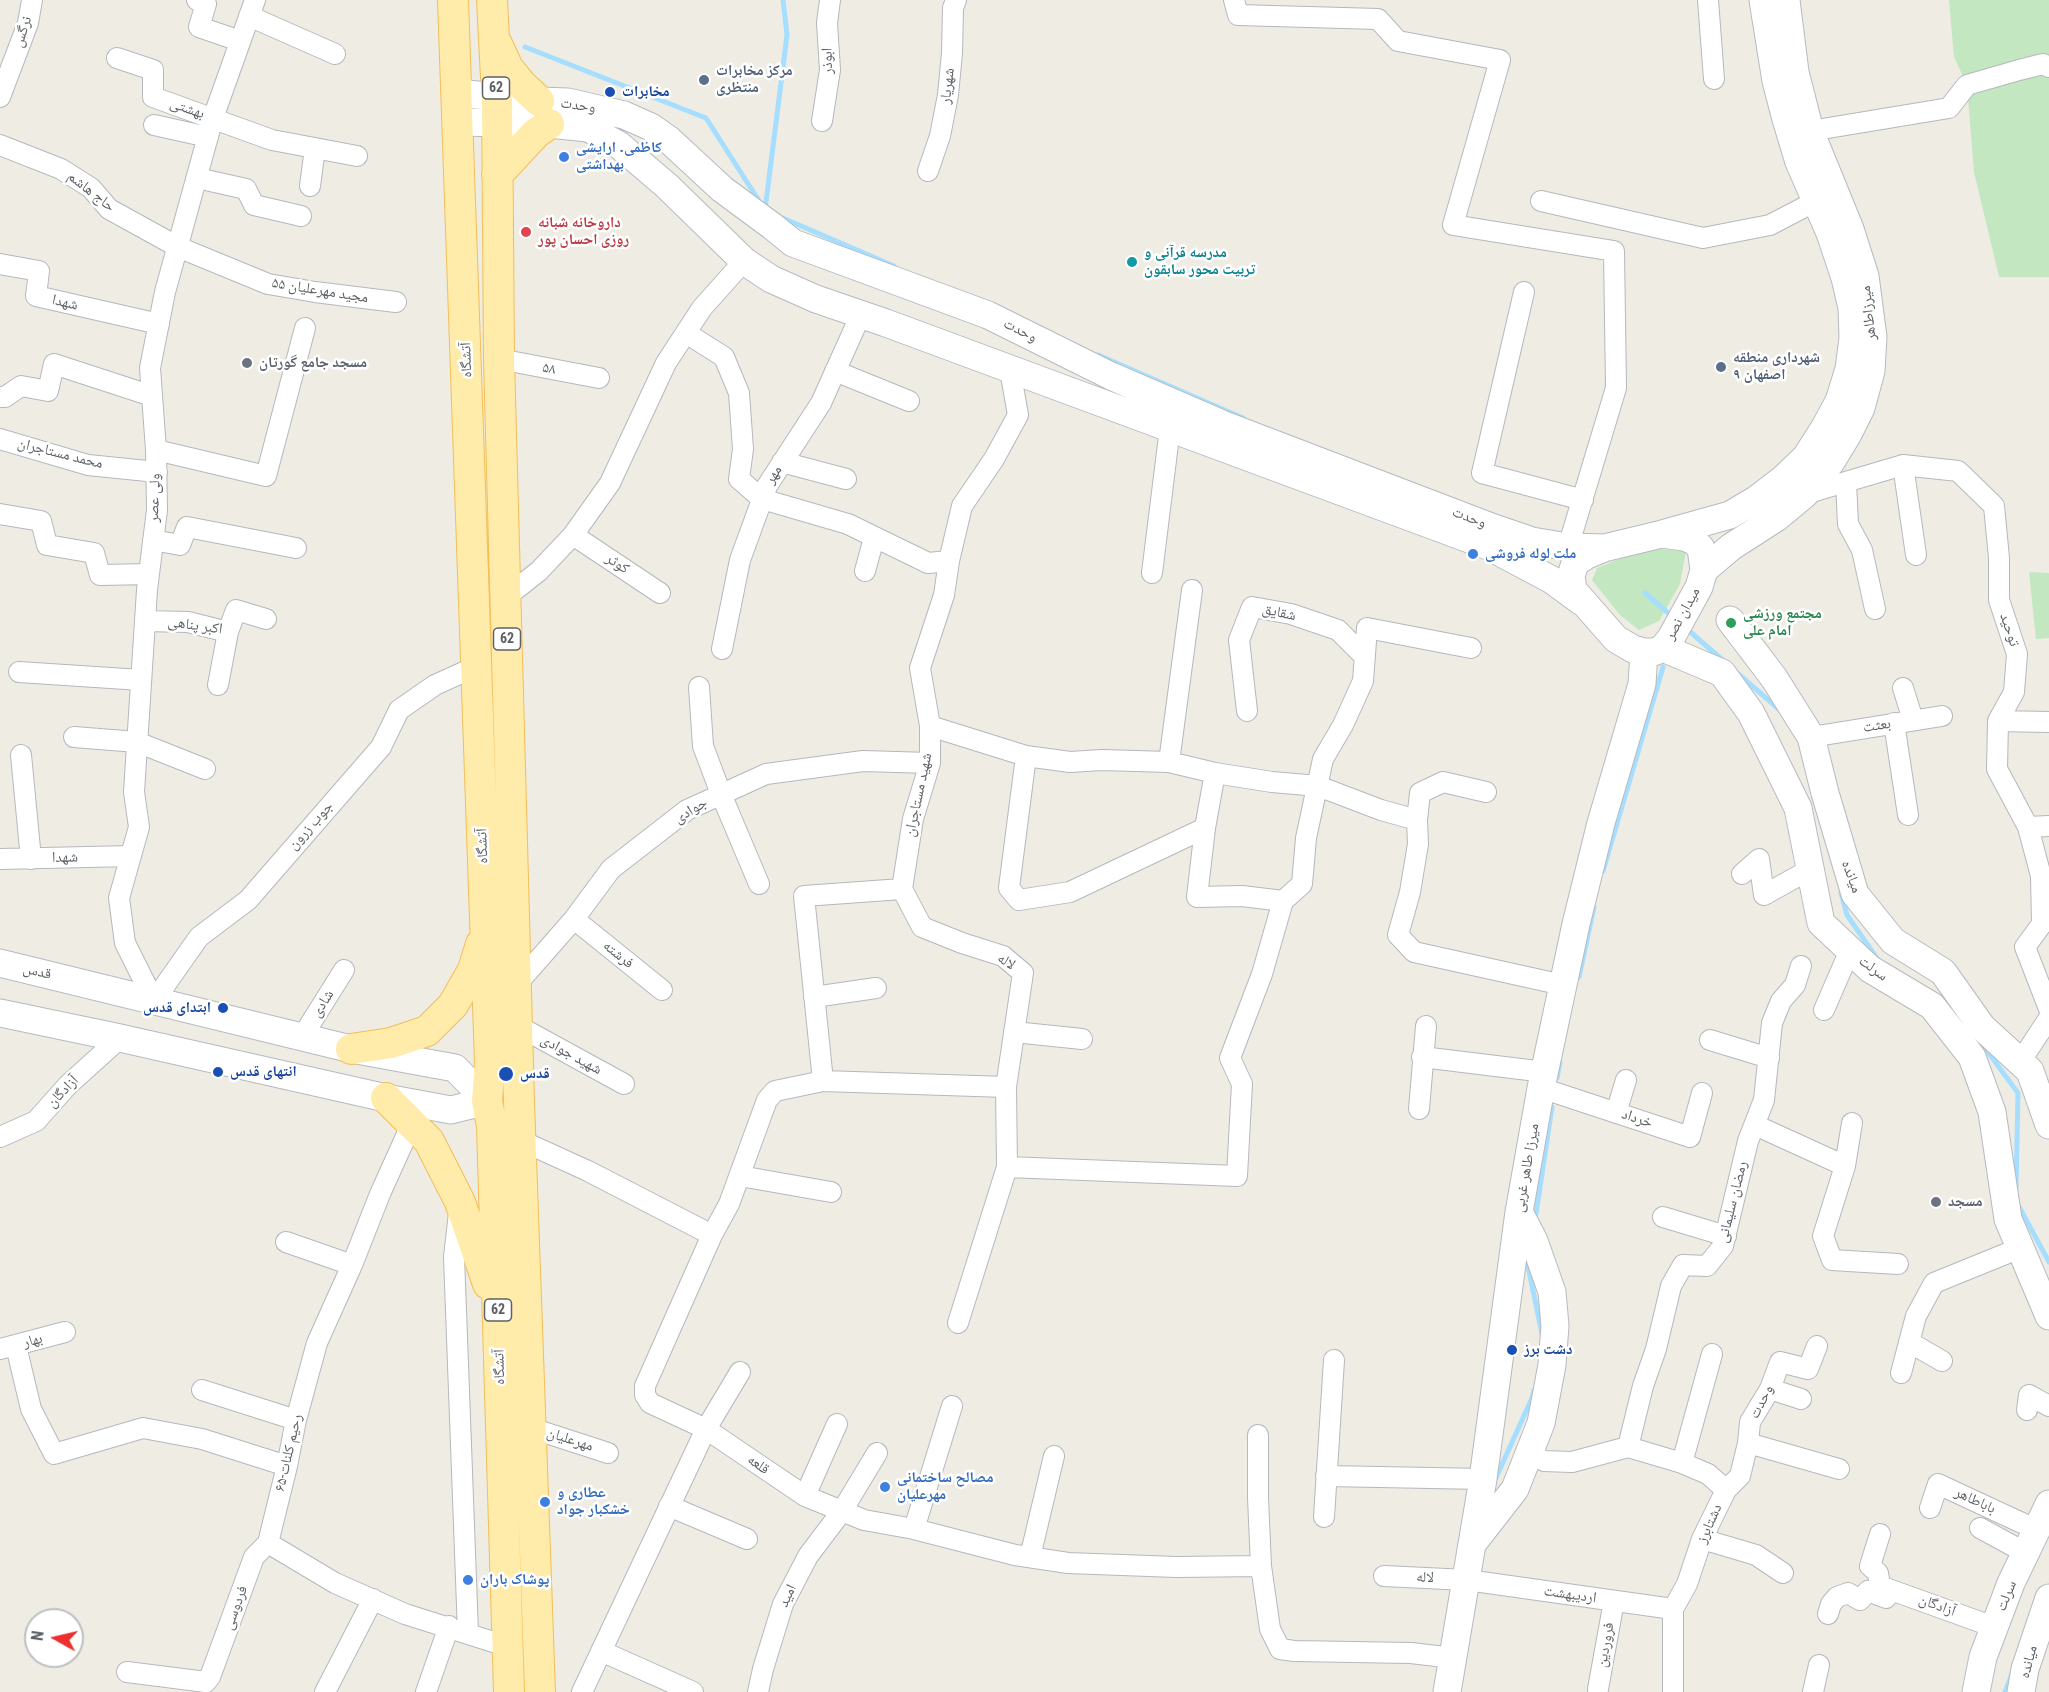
<!DOCTYPE html>
<meta charset="utf-8">
<style>
body{margin:0}
#map{position:relative;width:2049px;height:1692px;overflow:hidden;background:#efece4;font-family:"Roboto Condensed",sans-serif}
canvas{display:block}
.north{position:absolute;left:24px;top:1608px;width:60px;height:60px;box-sizing:border-box;background:#fff;border:2px solid #bec0c1;border-radius:50%;rotate:278deg;font-size:16px;font-weight:700;line-height:24px;text-align:center;color:#5c6165}
.north::after{content:'';display:block;margin:auto;width:21px;height:27px;background:#ed2f2d;clip-path:polygon(50% 0,100% 100%,50% 72%,0 100%)}
</style>
<div id="map">
<canvas width="2049" height="1692"></canvas>
<div class="north">N</div>
</div>
<script>
const ctx = document.querySelector('canvas').getContext('2d');
ctx.lineJoin = 'round';
function fillPath(path, color) {
  ctx.fillStyle = color;
  ctx.fill(path, 'evenodd');
}
function poly(rows) {
  const path = new Path2D();
  for (const r of rows) {
    path.moveTo(r[0], r[1]);
    for (let i = 2; i < r.length; i += 2) path.lineTo(r[i], r[i + 1]);
  }
  return path;
}
function trace(path, color, width, dash) {
  ctx.strokeStyle = color;
  ctx.lineWidth = width;
  ctx.lineCap = dash ? 'butt' : 'round';
  ctx.setLineDash(dash || []);
  ctx.stroke(path);
}
function drawText(font, color, halo, rows, align = 'center') {
  ctx.font = font + ' "Roboto Condensed","Noto Naskh Arabic",sans-serif';
  ctx.lineWidth = 5;
  ctx.setLineDash([]);
  ctx.textBaseline = 'middle';
  ctx.strokeStyle = halo;
  ctx.fillStyle = color;
  for (const [text, x, y, turn = 0] of rows) {
    ctx.save();
    ctx.translate(x, y);
    ctx.rotate((+turn || 0) * Math.PI / 180);
    ctx.textAlign = isNaN(turn) ? turn : align;
    if (halo) ctx.strokeText(text, 0, 0);
    ctx.fillText(text, 0, 0);
    ctx.restore();
  }
}
fillPath(poly([
 [1949,0,2049,0,2049,277,1999,277,1974,172,1967,85,1954,57],
 [1660,549,1686,551,1680,584,1659,621,1639,630,1620,615,1592,580,1597,568,1621,558],
 [2029,572,2049,573,2049,638,2036,639]
]), '#c3e7c0');
trace(poly([
 [525,47,706,118,761,204],
 [765,210,787,35,783,0],
 [778,216,894,266],
 [1098,355,1243,418],
 [1645,593,1674,618],
 [1688,630,1725,662],
 [1736,672,1781,711],
 [1603,871,1663,667],
 [1841,893,1847,915,1878,960],
 [1579,977,1594,907],
 [1982,1044,2018,1093,2016,1188],
 [1557,1078,1560,1062],
 [2017,1203,2049,1262],
 [1536,1214,1552,1107],
 [1529,1261,1528,1266,1542,1334],
 [1495,1480,1532,1398,1534,1390],
 [2005,1692,2012,1674]
]), '#a5deff', 5);
const street = poly([
 [197,0,206,4,199,27,240,41],
 [255,0,213,118,165,292,150,368,156,450,157,510,147,590,134,792,139,827,119,898,125,943,154,1001,199,937,248,900,381,747,399,710,435,685,477,666],
 [1234,0,1238,15,1378,19,1398,41,1500,60,1453,225,1614,251,1616,388,1568,547],
 [1708,0,1714,79],
 [249,16,335,54],
 [117,58,153,70,153,97,272,140,357,156],
 [0,97,28,23,32,0],
 [822,121,830,70,827,23,830,0],
 [154,125,208,137],
 [1810,131,1949,108,1967,85,2019,70,2043,64,2049,67],
 [0,145,61,169,91,188,109,209,178,247,268,284,315,292,396,302],
 [928,171,940,136,948,95,952,53,953,8,956,0],
 [197,178,246,189,254,205,301,216],
 [310,186,315,148],
 [1541,201,1703,238,1770,225,1816,201],
 [0,264,39,271,36,296,159,324],
 [1524,292,1482,473,1583,500],
 [686,333,724,357,739,393,743,449,739,479,762,499,848,524,928,563,949,561],
 [499,359,599,378],
 [835,371,909,401],
 [0,397,5,397,21,386,48,391,54,364,152,396],
 [0,439,88,465,157,472],
 [156,450,266,476,305,328],
 [782,462,846,479],
 [1903,465,1916,555],
 [1846,482,1848,524,1862,550,1875,609],
 [1805,494,1903,465,1958,471,1994,506,1999,558,1999,600,2017,654,2014,692,1998,721,1997,769,2028,827,2041,876,2042,924,2025,947,2049,1009],
 [0,514,41,521,47,545,94,553,100,575,149,574],
 [573,535,660,593],
 [153,540,180,545,187,527,296,548],
 [865,571,874,538],
 [1152,573,1170,428],
 [506,597,539,571,573,535,610,483,666,363,702,308,744,261],
 [145,621,188,622,228,632,236,610,266,619],
 [722,649,740,560,767,486,821,403,861,314],
 [19,672,141,680],
 [218,685,228,632],
 [699,687,703,746,721,794,759,884],
 [1903,688,1913,720],
 [1247,711,1239,640,1252,607,1291,614,1338,630,1364,656],
 [1998,721,2049,722],
 [1894,723,1908,815],
 [930,726,1026,756,1070,762,1102,760,1169,762,1215,773,1272,782,1318,786,1381,810,1417,820],
 [74,737,137,742,205,769],
 [1811,737,1942,716],
 [21,755,31,859],
 [1026,756,1009,888,1019,900,1070,892,1205,828],
 [1169,762,1192,590],
 [1215,773,1205,828,1197,897,1242,896,1283,901,1302,884,1306,838,1323,759,1343,725,1363,681,1367,628,1471,648],
 [1486,792,1443,782,1420,793,1417,820,1418,844,1410,892,1398,935,1414,952,1563,985],
 [2028,827,2049,826],
 [0,859,131,856],
 [1742,874,1759,859,1764,895,1809,870],
 [902,889,922,927,962,943,1003,956,1023,973,1006,1087],
 [574,919,662,990],
 [517,984,574,919,611,869,687,810,766,774,863,761,930,763],
 [814,997,876,988],
 [1824,1010,1850,950],
 [518,1026,624,1084],
 [1014,1032,1082,1039],
 [302,1037,344,970],
 [1710,1040,1769,1058],
 [1422,1057,1545,1072],
 [2020,1062,2049,1018],
 [823,1081,804,896,902,889,913,819,930,763,930,726,920,668,944,595,949,561,962,506,994,459,1018,415,1010,370],
 [1541,1088,1690,1137,1702,1093],
 [1419,1109,1426,1026],
 [1616,1113,1626,1080],
 [412,1123,380,1194,352,1265,317,1343,296,1420,287,1466,268,1543,335,1583,405,1614,506,1646],
 [1852,1123,1845,1166,1823,1236,1832,1260,1898,1264],
 [1755,1125,1845,1166],
 [0,1137,36,1121,68,1085,120,1038],
 [522,1141,588,1171,712,1235,645,1386,645,1395,650,1403,706,1429,805,1496,864,1520,914,1529,1015,1555,1068,1563,1176,1567,1261,1566],
 [740,1176,831,1192],
 [459,1213,454,1257,468,1633],
 [1663,1217,1726,1236],
 [712,1235,729,1204,767,1100,775,1091,823,1081,1006,1087,1007,1167,1237,1176,1242,1084,1230,1058,1262,974,1283,901],
 [286,1242,352,1265],
 [958,1323,1007,1167],
 [1909,1342,1942,1361],
 [16,1346,31,1409,54,1454,143,1428,202,1439,287,1466],
 [0,1349,65,1332],
 [1901,1373,1916,1316,1934,1283,2020,1248],
 [1770,1389,1801,1399],
 [202,1390,296,1420],
 [2027,1410,2029,1395,2049,1406],
 [531,1428,608,1453],
 [1258,1435,1258,1498,1261,1566,1270,1629,1280,1649,1294,1651,1411,1653,1453,1658],
 [1748,1443,1839,1469],
 [1628,1447,1643,1386,1656,1349,1671,1286,1683,1265,1707,1266,1723,1246,1748,1141,1764,1100,1772,1023,1781,1001,1795,985,1801,966],
 [1529,1453,1544,1461,1572,1462,1628,1447,1682,1463,1708,1474,1726,1490,1702,1539,1687,1584,1673,1609,1673,1692],
 [1682,1463,1712,1354],
 [1326,1476,1483,1479],
 [1726,1490,1740,1476,1748,1443,1750,1422,1770,1389,1780,1362,1808,1369,1817,1346],
 [805,1496,837,1424],
 [669,1506,747,1539],
 [1930,1508,1938,1484,2037,1530],
 [1324,1517,1334,1360],
 [1980,1528,2026,1553],
 [914,1529,952,1406],
 [1880,1534,1870,1566,1878,1573,1880,1586,1994,1627],
 [1702,1539,1756,1555,1783,1573],
 [1030,1557,1054,1456],
 [1384,1576,1467,1580,1673,1609],
 [1828,1614,1831,1604,1837,1597,1848,1593,1860,1600,1868,1591,1886,1598,1889,1591],
 [601,1651,693,1692],
 [127,1672,206,1682,210,1677,254,1557,268,1543],
 [1598,1689,1614,1601],
 [325,1692,373,1599],
 [426,1692,449,1626],
 [582,1692,706,1429,740,1372],
 [758,1692,763,1669,783,1604,808,1556,842,1511,877,1453],
 [1813,1692,1819,1665]
]);
const secondary = poly([
 [457,93,539,101,568,102,624,115,651,127,668,139,722,189,772,226,793,243,988,315,1111,376,1222,424,1494,528,1532,541,1568,547,1604,548],
 [458,122,549,124,588,128,619,145,667,186,744,261,771,279,816,299,886,323,1488,546,1552,580,1582,602],
 [1662,534,1730,515,1757,499,1783,479,1806,457,1825,427,1839,401,1849,369,1853,338,1852,308,1845,278,1830,233,1799,162,1786,119,1776,81,1763,0],
 [1662,534,1684,537,1694,541,1701,548,1704,570,1699,587,1671,638,1663,648,1654,652,1644,652,1633,649,1616,639,1573,590,1571,576,1575,563,1587,555,1604,548,1662,534],
 [1704,570,1731,547,1776,518,1805,494,1831,462,1848,434,1861,408,1871,371,1873,337,1865,276,1850,229,1810,131,1795,72,1786,0],
 [1730,620,1774,678,1811,737,1825,793,1855,894,1893,941,1943,972,1982,1027,2030,1071,2049,1125],
 [1663,648,1722,673,1751,713,1798,808,1821,923,1870,969,1932,1006,1972,1057,1992,1112,2008,1219,2049,1316],
 [0,963,351,1049,455,1068,487,1101],
 [0,1013,120,1038,386,1098,451,1110,487,1101],
 [1473,1543,1515,1489,1541,1423,1552,1365,1555,1326,1552,1292,1534,1241,1519,1212],
 [1447,1692,1483,1479,1519,1212,1541,1088,1576,924,1601,823,1642,684,1644,652],
 [1976,1692,1983,1657,2011,1583,2049,1504],
 [2021,1692,2025,1669,2049,1598]
]);
const primary = poly([
 [453,0,490,1062,487,1101,492,1126,509,1692],
 [492,0,497,97,499,359,519,1102,540,1692],
 [497,44,508,68,522,85,539,101],
 [497,175,536,133,549,124],
 [351,1049,391,1043,427,1031,453,1005,473,970,481,944],
 [386,1098,429,1141,460,1202,488,1284]
]);
trace(street, '#b5b8bc', 22);
trace(secondary, '#b6babf', 29);
trace(primary, '#f4be58', 32);
trace(street, '#fff', 20);
trace(secondary, '#fff', 27);
trace(primary, '#ffebaa', 30);
for (const [x, y, r, color] of [
 [704,80,6,"#5c6f8a"],
 [610,92,6,"#1a4fb4"],
 [564,157,6,"#3f7fe0"],
 [526,232,6,"#e0444e"],
 [1132,262,6,"#0f9aa8"],
 [247,363,6,"#6b7280"],
 [1721,367,6,"#5c6f8a"],
 [1473,554,6,"#3f7fe0"],
 [1731,623,6,"#2e9e5b"],
 [223,1008,6,"#1a4fb4"],
 [218,1072,6,"#1a4fb4"],
 [506,1074,8,"#1a4fb4"],
 [1936,1202,6,"#6b7280"],
 [1512,1350,6,"#1a4fb4"],
 [885,1487,6,"#3f7fe0"],
 [545,1502,6,"#3f7fe0"],
 [468,1580,6,"#3f7fe0"]
]) {
  const dot = new Path2D();
  dot.arc(x, y, r, 0, 2 * Math.PI);
  ctx.fillStyle = color;
  ctx.fill(dot);
  trace(dot, '#fff', 2);
}
for (const [x, y, w] of [
 [496,88,27],
 [507,639,27],
 [498,1310,27]
]) {
  const box = new Path2D();
  box.roundRect(x - w / 2, y - 11, w, 22, 4.5);
  ctx.fillStyle = '#fff';
  ctx.fill(box);
  trace(box, '#5c6165', 1.5);
}
drawText('bold 14px', '#5c6165', null, [
 ["62",496,88],
 ["62",507,639],
 ["62",498,1310]
]);
drawText('15px', '#5c6165', '#fff', [
 ["نرگس",23,32,-72],
 ["ابوذر",828,61,-91],
 ["شهریار",948,86,-83],
 ["وحدت",578,106,9],
 ["بهشتی",187,109,19],
 ["حاج هاشم",91,192,38],
 ["۵۵ مجید مهرعلیان",320,291,9],
 ["شهدا",65,303,13],
 ["میرزاطاهر",1869,313,-96],
 ["وحدت",1020,331,27],
 ["آتشگاه",467,360,-92],
 ["۵۸",549,369,11],
 ["محمد مستاجران",60,454,14],
 ["مهر",774,475,-58],
 ["ولی عصر",155,498,-88],
 ["وحدت",1469,518,21],
 ["کوثر",617,564,34],
 ["شقایق",1279,613,12],
 ["میدان نصر",1683,614,-61],
 ["اکبر پناهی",195,626,8],
 ["توحید",2009,630,71],
 ["بعثت",1877,726,-9],
 ["شهید مستاجران",919,795,-78],
 ["جوادی",691,811,-31],
 ["جوب زرون",311,826,-48],
 ["آتشگاه",483,846,-92],
 ["شهدا",65,858,-1],
 ["میانده",1851,877,70],
 ["فرشته",618,955,39],
 ["لاله",1006,962,33],
 ["سرلت",1873,969,36],
 ["قدس",37,972,13],
 ["شادی",323,1004,-58],
 ["شهید جوادی",571,1055,29],
 ["آزادگان",63,1092,-46],
 ["خرداد",1637,1119,18],
 ["میرزا طاهر غربی",1527,1168,-80],
 ["رمضان سلیمانی",1733,1202,-76],
 ["بهار",33,1341,-15],
 ["آتشگاه",500,1367,-91],
 ["وحدت",1762,1402,-63],
 ["مهرعلیان",570,1440,18],
 ["۶۵-رحیم کلنات",289,1453,-77],
 ["قلعه",758,1465,35],
 ["باباطاهر",1975,1501,25],
 ["دشتابرز",1710,1524,-66],
 ["لاله",1425,1578,3],
 ["اردیبهشت",1570,1595,8],
 ["امید",788,1596,-65],
 ["سرلت",2007,1596,-68],
 ["آزادگان",1937,1606,20],
 ["فردوسی",236,1608,-70],
 ["فروردین",1606,1645,-80],
 ["میانده",2029,1662,-75]
]);
drawText('bold 15px', '#4e5e75', '#fff', [
 ["مرکز مخابرات",716,71],
 ["منتظری",716,88],
 ["شهرداری منطقه",1733,358],
 ["۹ اصفهان",1733,375]
], 'left');
drawText('bold 15px', '#164399', '#fff', [
 ["مخابرات",622,92],
 ["ابتدای قدس",211,1008,"right"],
 ["انتهای قدس",230,1072],
 ["قدس",520,1074],
 ["دشت برز",1524,1350]
], 'left');
drawText('bold 15px', '#366cbe', '#fff', [
 ["کاظمی. ارایشی",576,148],
 ["بهداشتی",576,165],
 ["ملت لوله فروشی",1485,554],
 ["مصالح ساختمانی",897,1478],
 ["مهرعلیان",897,1495],
 ["عطاری و",557,1493],
 ["خشکبار جواد",557,1510],
 ["پوشاک باران",480,1580]
], 'left');
drawText('bold 15px', '#be3a42', '#fff', [
 ["داروخانه شبانه",538,223],
 ["روزی احسان پور",538,240]
], 'left');
drawText('bold 15px', '#0d838f', '#fff', [
 ["مدرسه قرآنی و",1144,253],
 ["تربیت محور سابقون",1144,270]
], 'left');
drawText('bold 15px', '#5b616d', '#fff', [
 ["مسجد جامع گورتان",259,363],
 ["مسجد",1948,1202]
], 'left');
drawText('bold 15px', '#27864d', '#fff', [
 ["مجتمع ورزشی",1743,614],
 ["امام علی",1743,631]
], 'left');
</script>
